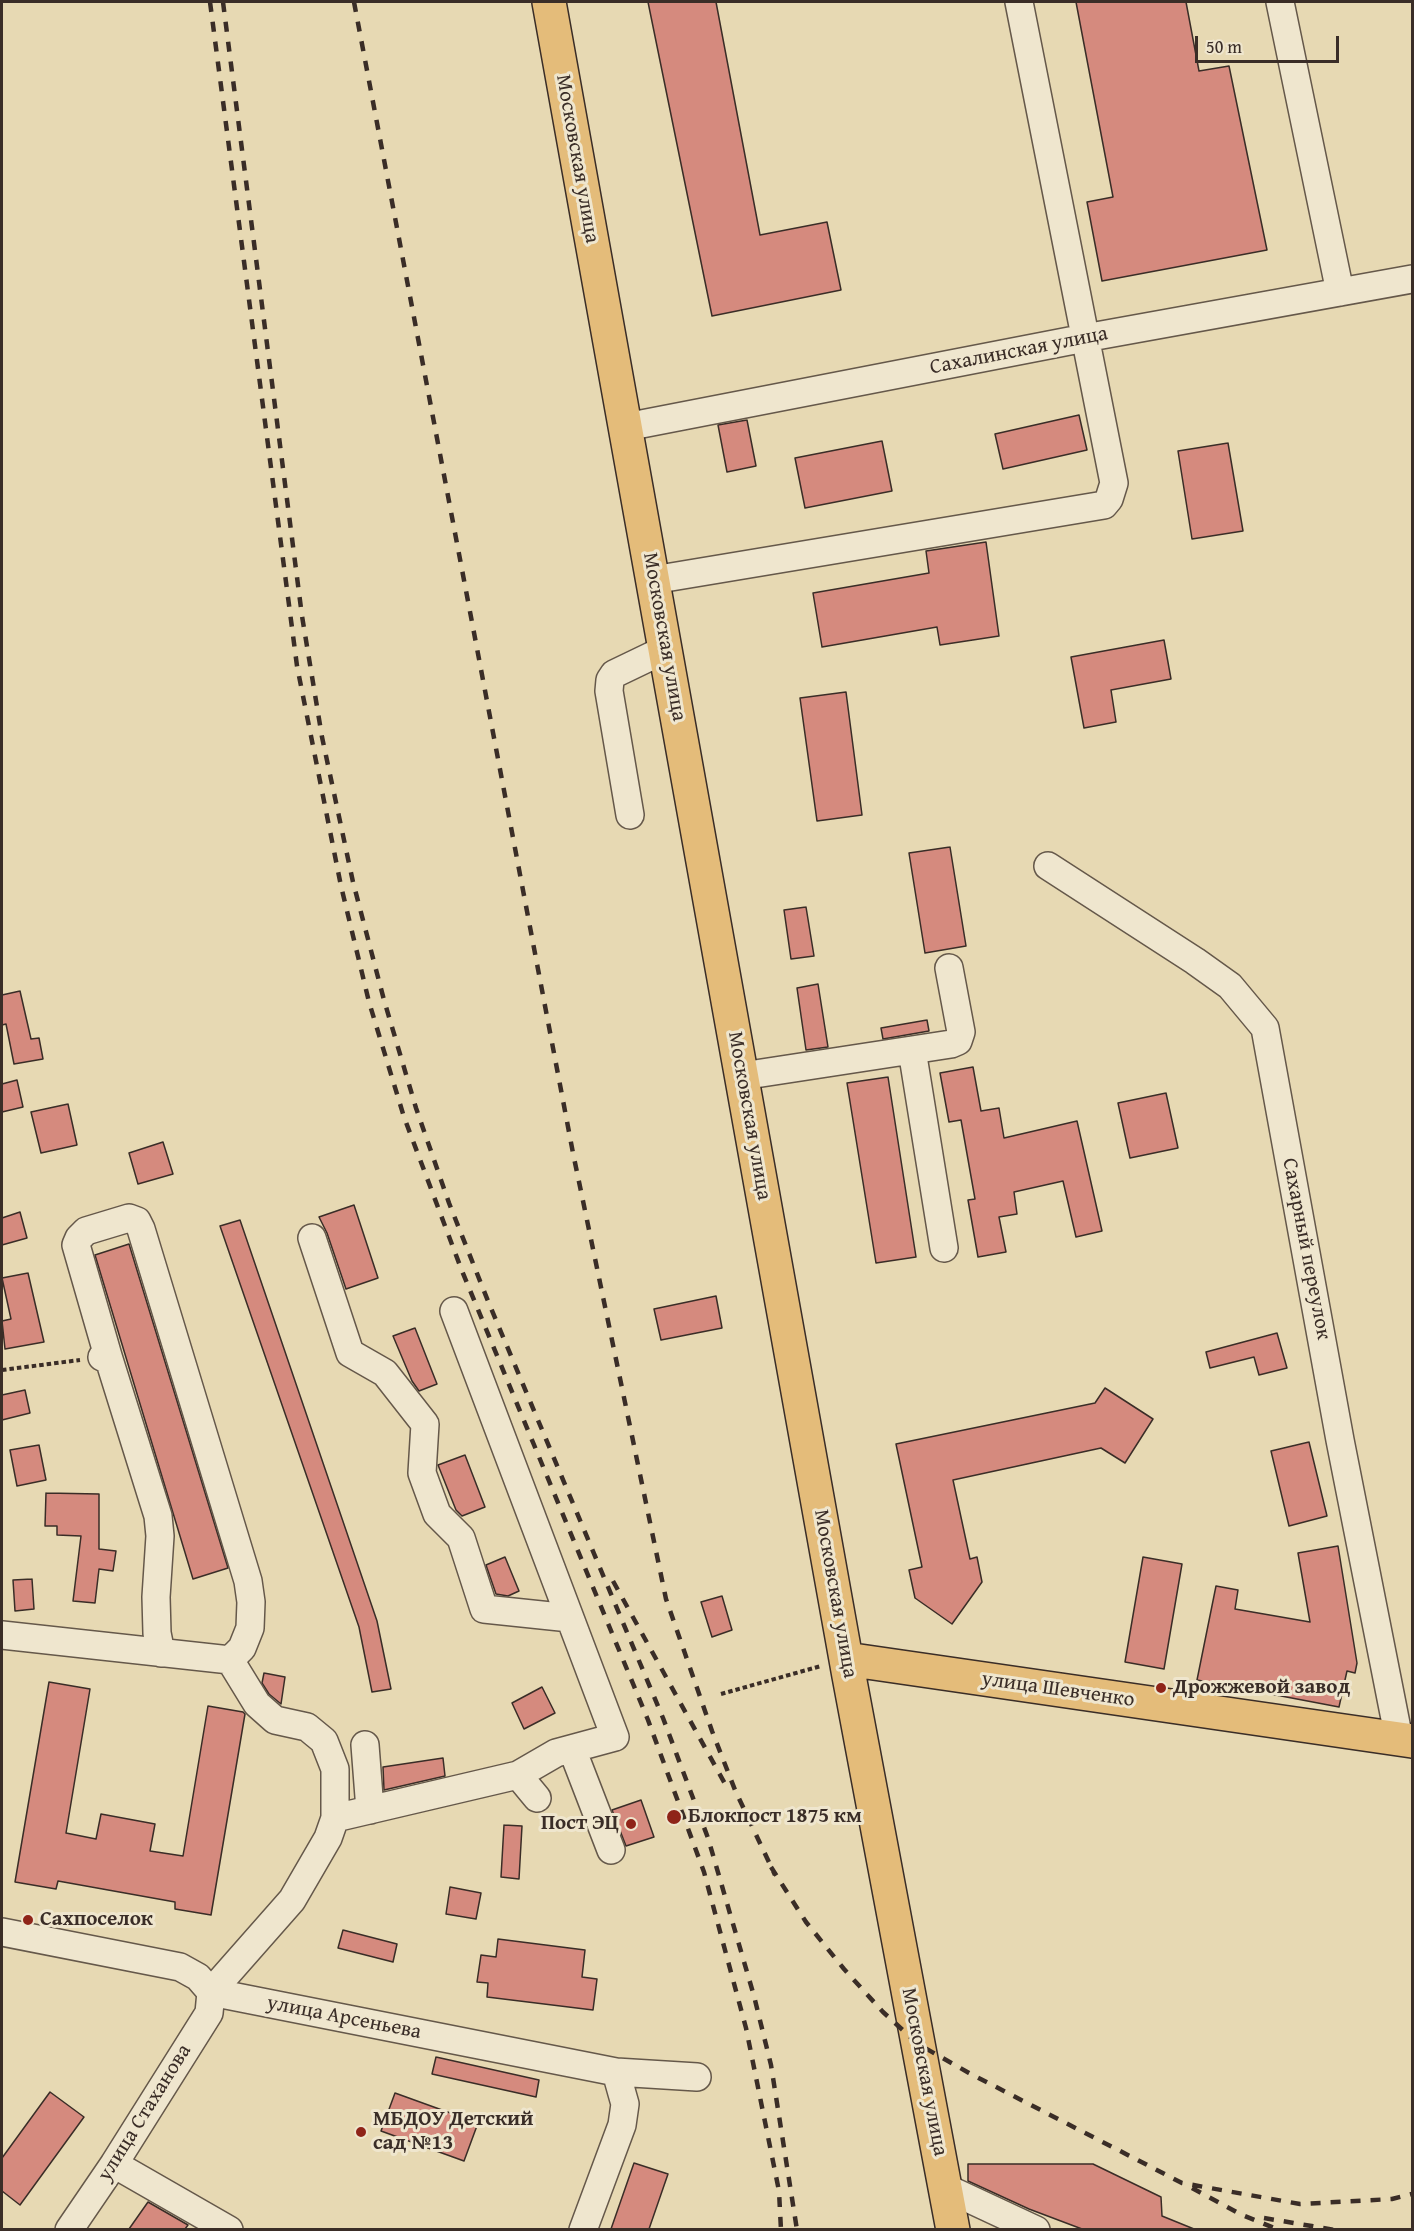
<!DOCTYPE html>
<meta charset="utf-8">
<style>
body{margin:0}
#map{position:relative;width:1414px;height:2231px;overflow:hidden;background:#e7d9b3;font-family:"Gentium Book Plus",serif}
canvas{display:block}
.frame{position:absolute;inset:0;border:3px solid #3a2d27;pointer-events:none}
.scale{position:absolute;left:1195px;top:36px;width:144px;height:27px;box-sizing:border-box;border:3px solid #3a2d27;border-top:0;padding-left:8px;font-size:18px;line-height:21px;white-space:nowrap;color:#3a2d27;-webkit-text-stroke:4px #efe6ce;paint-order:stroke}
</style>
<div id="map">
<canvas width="1414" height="2231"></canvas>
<div class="frame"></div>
<div class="scale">50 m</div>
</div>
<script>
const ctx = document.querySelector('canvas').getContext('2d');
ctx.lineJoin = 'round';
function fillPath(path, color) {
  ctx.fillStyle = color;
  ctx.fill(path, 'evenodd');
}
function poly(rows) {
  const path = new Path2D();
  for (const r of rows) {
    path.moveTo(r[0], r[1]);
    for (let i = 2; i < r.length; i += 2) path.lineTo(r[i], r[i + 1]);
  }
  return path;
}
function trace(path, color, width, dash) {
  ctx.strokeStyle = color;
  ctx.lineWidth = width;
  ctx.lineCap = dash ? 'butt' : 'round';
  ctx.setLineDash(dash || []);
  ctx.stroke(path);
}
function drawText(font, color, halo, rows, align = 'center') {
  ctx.font = font + ' "Gentium Book Plus",serif';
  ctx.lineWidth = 6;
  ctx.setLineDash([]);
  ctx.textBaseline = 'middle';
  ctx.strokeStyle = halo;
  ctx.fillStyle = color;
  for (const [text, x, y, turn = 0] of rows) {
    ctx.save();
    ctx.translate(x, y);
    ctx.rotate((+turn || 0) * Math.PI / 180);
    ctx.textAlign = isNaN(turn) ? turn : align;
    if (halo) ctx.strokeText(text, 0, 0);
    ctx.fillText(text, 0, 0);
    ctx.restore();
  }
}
const building = poly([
 [648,2,716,2,760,235,827,222,841,290,712,316,648,2],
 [1076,2,1186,2,1199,71,1229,66,1267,250,1102,281,1087,202,1113,197,1076,2],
 [1079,415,1087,450,1003,469,995,434,1079,415],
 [747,420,756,466,727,472,718,425,747,420],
 [882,441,892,491,805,508,795,458,882,441],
 [1228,443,1243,531,1192,539,1178,451,1228,443],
 [986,542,999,636,940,645,937,627,822,647,813,593,929,573,926,551,986,542],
 [1164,640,1171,679,1111,690,1116,722,1084,728,1071,657,1164,640],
 [846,692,862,815,817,821,800,698,846,692],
 [950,847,966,946,925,953,909,853,950,847],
 [806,907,814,956,791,959,784,910,806,907],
 [818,984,828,1047,806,1050,797,988,818,984],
 [20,991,31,1039,39,1038,43,1059,14,1064,6,1024,2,1025,2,995,20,991],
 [927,1020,929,1031,883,1039,881,1028,927,1020],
 [973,1067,981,1111,999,1108,1004,1138,1077,1121,1102,1231,1076,1237,1063,1181,1014,1192,1017,1214,999,1217,1006,1252,978,1257,968,1200,975,1199,961,1120,949,1122,940,1073,973,1067],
 [888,1077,916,1257,876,1263,847,1083,888,1077],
 [17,1080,23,1107,2,1112,2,1084,17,1080],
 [1166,1093,1178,1148,1130,1158,1118,1103,1166,1093],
 [68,1104,77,1145,41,1153,31,1112,68,1104],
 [163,1142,173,1174,138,1184,129,1153,163,1142],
 [354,1205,378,1278,346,1289,327,1233,319,1217,354,1205],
 [20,1212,27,1238,2,1245,2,1218,20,1212],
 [240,1220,377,1621,391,1689,372,1692,359,1627,220,1226,240,1220],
 [129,1244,228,1568,193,1579,95,1255,129,1244],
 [28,1273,44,1342,5,1349,2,1321,11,1319,2,1278,28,1273],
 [716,1296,722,1328,661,1340,654,1309,716,1296],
 [415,1328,437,1384,419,1391,412,1381,393,1336,415,1328],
 [1277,1333,1287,1368,1259,1375,1254,1357,1210,1368,1206,1352,1277,1333],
 [1105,1388,1153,1419,1125,1463,1101,1448,953,1480,970,1559,977,1557,982,1582,952,1624,915,1598,909,1570,922,1567,896,1444,1095,1403,1105,1388],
 [25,1390,30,1413,2,1420,2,1395,25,1390],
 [1309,1442,1327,1516,1289,1526,1271,1451,1309,1442],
 [39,1445,46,1480,17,1486,10,1450,39,1445],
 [465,1455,485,1507,462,1516,456,1510,438,1465,465,1455],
 [46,1493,99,1494,99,1549,116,1551,113,1571,99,1569,95,1603,73,1601,81,1536,57,1535,57,1526,45,1526,46,1493],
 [1338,1546,1357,1663,1355,1673,1347,1671,1339,1707,1197,1680,1216,1586,1238,1590,1235,1609,1310,1622,1298,1553,1338,1546],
 [505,1557,519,1591,508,1596,496,1594,486,1565,505,1557],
 [1143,1557,1182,1564,1164,1669,1125,1662,1143,1557],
 [32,1579,34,1609,15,1611,13,1580,32,1579],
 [722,1596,732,1630,712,1637,701,1602,722,1596],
 [264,1673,285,1677,281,1704,269,1694,262,1683,264,1673],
 [49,1682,90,1689,66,1833,96,1839,101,1814,155,1824,150,1851,183,1856,208,1706,243,1712,245,1714,211,1915,175,1909,175,1902,58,1881,56,1889,15,1882,49,1682],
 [542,1687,555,1713,524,1729,512,1703,542,1687],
 [443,1758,445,1776,384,1790,383,1767,443,1758],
 [641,1800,654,1837,626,1846,612,1810,641,1800],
 [504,1825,522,1826,519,1879,501,1877,504,1825],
 [450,1887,481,1893,476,1919,446,1914,450,1887],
 [343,1930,397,1944,393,1962,338,1948,343,1930],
 [498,1939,585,1950,582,1977,597,1979,593,2010,487,1997,488,1983,477,1982,481,1955,496,1957,498,1939],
 [436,2057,539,2080,536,2097,432,2074,436,2057],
 [50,2092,84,2117,20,2205,2,2191,2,2158,50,2092],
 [395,2093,478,2123,464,2161,381,2131,395,2093],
 [634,2163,668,2174,649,2229,611,2229,634,2163],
 [968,2164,1093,2164,1161,2197,1162,2216,1194,2229,1082,2229,1029,2209,968,2181,968,2164],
 [148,2202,188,2225,185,2229,129,2229,148,2202]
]);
fillPath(building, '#d58a7e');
trace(building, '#3a2d27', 1.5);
const minor = poly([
 [1280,2,1340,292],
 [626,427,1085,338,1412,279],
 [653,580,1104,505,1109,499,1114,483,1019,2],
 [630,815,609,691,610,680,614,674,666,649],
 [1048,866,1195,961,1230,986,1265,1028,1340,1440,1399,1739],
 [912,1050,951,1044,958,1041,961,1032,949,968],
 [742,1076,912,1050,944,1248],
 [312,1238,350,1353,385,1373,425,1424,422,1473,437,1514,461,1538,484,1609,570,1618],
 [454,1311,615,1737,556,1753,518,1775],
 [108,1356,158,1516,160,1536,156,1597,157,1633,161,1653],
 [2,1635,230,1660,242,1648,250,1628,251,1602,248,1581,141,1229,137,1221,129,1218,86,1231,79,1238,76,1245,108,1356,102,1357],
 [365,1745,370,1810],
 [572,1749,611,1850],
 [335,1818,518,1775,537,1798],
 [2,1932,180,1967,198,1977,211,1992,616,2072,697,2077],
 [211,1992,292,1900,328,1838,335,1818,335,1769,324,1741,307,1727,275,1720,257,1704,230,1660],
 [114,2164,229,2230],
 [946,2188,1036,2230],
 [69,2230,114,2164,209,2013,211,1992],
 [583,2230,622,2125,625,2104,616,2072]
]);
const major = poly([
 [549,2,849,1676,953,2230],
 [846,1659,1412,1741]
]);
trace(minor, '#65584a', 30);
trace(major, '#3a2d27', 36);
trace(poly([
 [2,1370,80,1360],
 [721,1694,821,1666]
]), '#3a2d27', 4, [4.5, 3]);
trace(minor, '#efe6ce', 27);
trace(major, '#e4bc7a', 33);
trace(poly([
 [210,2,297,666,341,886,369,1002,404,1117,462,1271,648,1720,704,1872,746,2028,779,2191,781,2230],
 [223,2,302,616,322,737,353,882,384,1000,416,1108,449,1203,488,1301,663,1718,708,1838,754,1996,771,2065,797,2230],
 [354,2,573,1153,666,1599,712,1731,735,1790,775,1875],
 [613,1581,729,1791],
 [771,1867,806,1922,844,1969,883,2012,918,2044,969,2073,1182,2183,1300,2204,1392,2199,1412,2194],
 [1192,2188,1240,2214,1279,2230],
 [1264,2218,1335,2230]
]), '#3a2d27', 4.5, [10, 10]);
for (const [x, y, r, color] of [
 [1161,1688,6,"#8f2418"],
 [674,1817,8,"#8f2418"],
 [631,1824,6,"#8f2418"],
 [28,1920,6,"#8f2418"],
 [361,2132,6,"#8f2418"]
]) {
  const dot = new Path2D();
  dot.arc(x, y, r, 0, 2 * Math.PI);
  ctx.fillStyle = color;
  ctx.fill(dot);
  trace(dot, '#efe6ce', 2);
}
drawText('21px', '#3a2d27', '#efe6ce', [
 ["Московская улица",577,159,80],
 ["Сахалинская улица",1019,351,-11],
 ["Московская улица",664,637,80],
 ["Московская улица",749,1116,80],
 ["Сахарный переулок",1306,1249,79],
 ["Московская улица",835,1594,80],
 ["улица Шевченко",1058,1690,8],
 ["улица Арсеньева",344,2018,11],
 ["Московская улица",924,2072,79],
 ["улица Стаханова",145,2113,-58]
]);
drawText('bold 21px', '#3a2d27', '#efe6ce', [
 ["Дрожжевой завод",1173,1688],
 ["Блокпост 1875 км",688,1817],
 ["Пост ЭЦ",619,1824,"right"],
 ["Сахпоселок",40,1920],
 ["МБДОУ Детский",373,2120],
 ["сад №13",373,2144]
], 'left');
</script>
